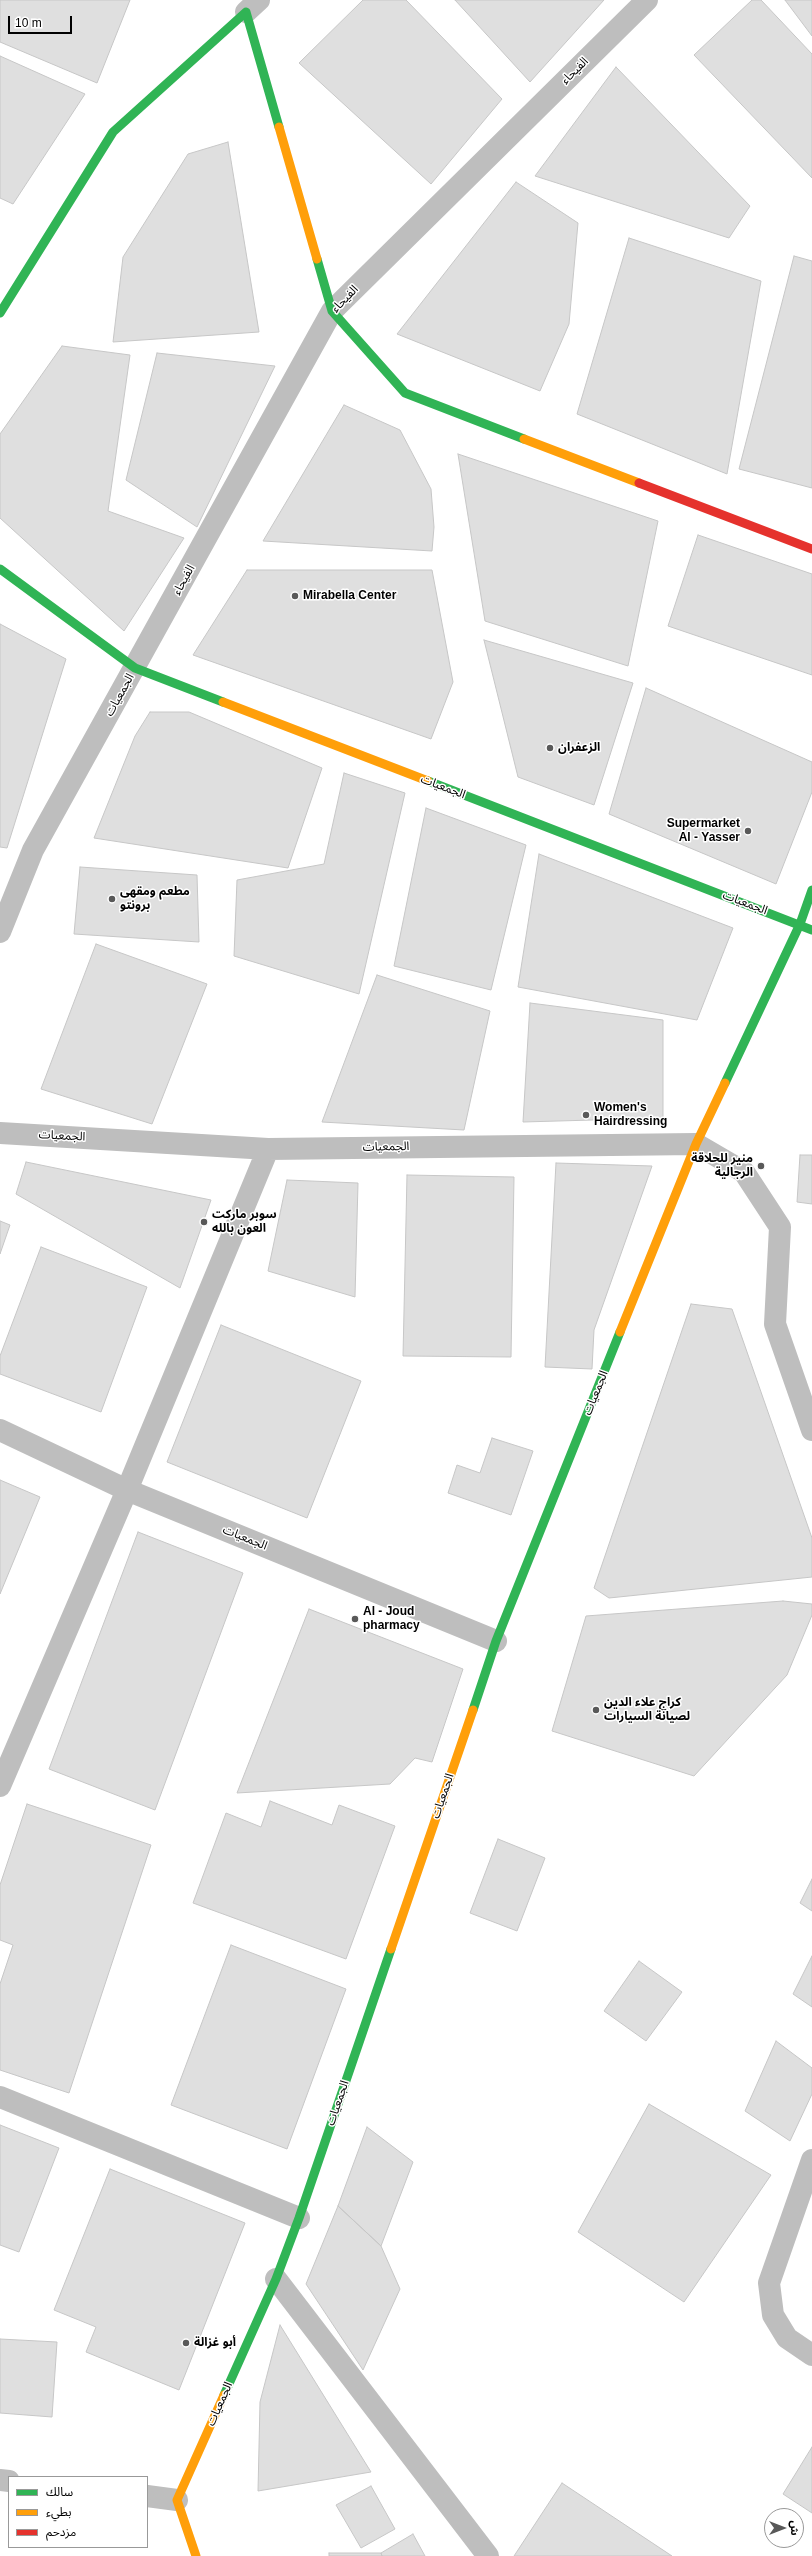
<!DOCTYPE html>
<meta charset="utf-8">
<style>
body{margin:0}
#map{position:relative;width:812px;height:2556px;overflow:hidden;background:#fff;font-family:Arial,"Noto Sans Arabic",sans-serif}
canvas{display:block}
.legend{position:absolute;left:8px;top:2476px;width:140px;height:72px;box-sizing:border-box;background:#fff;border:1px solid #999;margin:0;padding:5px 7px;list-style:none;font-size:12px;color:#000}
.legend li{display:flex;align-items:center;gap:8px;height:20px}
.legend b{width:20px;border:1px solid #999}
.north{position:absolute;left:764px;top:2508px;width:40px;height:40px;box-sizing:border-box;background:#fff;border:1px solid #999;border-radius:50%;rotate:90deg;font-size:11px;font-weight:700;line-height:16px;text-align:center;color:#000}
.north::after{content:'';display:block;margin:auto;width:14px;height:18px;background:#595959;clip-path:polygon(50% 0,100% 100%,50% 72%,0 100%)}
.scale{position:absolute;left:8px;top:16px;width:64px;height:18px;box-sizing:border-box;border:2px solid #000;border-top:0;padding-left:5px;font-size:12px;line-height:14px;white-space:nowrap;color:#000;-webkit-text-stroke:3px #fff;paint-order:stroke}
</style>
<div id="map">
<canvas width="812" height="2556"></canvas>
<ul class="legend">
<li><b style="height:5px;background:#30b455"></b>سالك</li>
<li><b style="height:5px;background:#ff9f0a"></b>بطيء</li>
<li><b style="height:5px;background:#e5322d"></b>مزدحم</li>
</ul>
<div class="north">ش</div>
<div class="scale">10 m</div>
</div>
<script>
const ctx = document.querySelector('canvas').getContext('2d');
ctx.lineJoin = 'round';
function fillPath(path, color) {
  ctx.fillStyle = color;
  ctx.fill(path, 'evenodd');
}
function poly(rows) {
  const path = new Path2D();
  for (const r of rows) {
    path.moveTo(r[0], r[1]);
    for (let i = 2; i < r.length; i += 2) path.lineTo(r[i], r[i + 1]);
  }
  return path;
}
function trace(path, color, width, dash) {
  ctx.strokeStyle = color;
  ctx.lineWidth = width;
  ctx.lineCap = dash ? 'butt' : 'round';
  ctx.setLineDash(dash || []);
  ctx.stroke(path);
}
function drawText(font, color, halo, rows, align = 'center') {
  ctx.font = font + ' Arial,"Noto Sans Arabic",sans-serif';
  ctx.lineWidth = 3;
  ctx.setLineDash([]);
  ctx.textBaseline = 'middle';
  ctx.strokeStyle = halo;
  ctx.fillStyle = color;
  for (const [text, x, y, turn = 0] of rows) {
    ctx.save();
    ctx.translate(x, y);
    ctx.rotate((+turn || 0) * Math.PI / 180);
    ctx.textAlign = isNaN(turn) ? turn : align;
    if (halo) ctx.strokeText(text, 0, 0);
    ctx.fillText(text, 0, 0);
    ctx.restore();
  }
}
const building = poly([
 [0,0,130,0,97,83,0,42,0,0],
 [363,0,406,0,502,99,431,184,299,63,363,0],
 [455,0,604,0,530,82,455,0],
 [752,0,761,0,812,54,812,178,694,55,752,0],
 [785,0,812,0,812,36,785,0],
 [0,56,85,94,13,204,0,198,0,56],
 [616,67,750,206,729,238,535,176,616,67],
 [228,142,259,332,113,342,123,257,188,154,228,142],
 [516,182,578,223,569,324,540,391,397,334,516,182],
 [629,238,761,281,727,474,577,414,629,238],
 [794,256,812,261,812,488,739,469,794,256],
 [62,346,130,355,108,511,184,538,124,631,0,518,0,434,62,346],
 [157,353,275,366,197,527,126,480,157,353],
 [344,405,400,430,431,489,434,527,432,551,263,541,344,405],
 [458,454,658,521,628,666,485,621,458,454],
 [698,535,812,574,812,675,668,626,698,535],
 [247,570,432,570,453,682,431,739,193,655,247,570],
 [0,624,66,659,7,848,0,847,0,624],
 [484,640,633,683,594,805,518,777,484,640],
 [646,688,812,762,812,792,776,884,609,814,646,688],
 [150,712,189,712,322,768,288,868,94,838,135,736,150,712],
 [344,773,405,793,359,994,234,956,237,880,324,864,344,773],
 [426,808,526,845,491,990,394,966,426,808],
 [539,854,733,928,697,1020,518,987,539,854],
 [80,867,197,875,199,942,74,934,80,867],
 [96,944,207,984,152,1124,41,1089,96,944],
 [377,975,490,1011,464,1130,322,1122,377,975],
 [530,1003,663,1020,663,1118,523,1122,530,1003],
 [800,1155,812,1155,812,1204,797,1202,800,1155],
 [26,1162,211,1200,180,1288,16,1194,26,1162],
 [556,1163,652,1166,594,1330,592,1369,545,1367,556,1163],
 [407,1175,514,1177,511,1357,403,1356,407,1175],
 [287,1180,358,1183,355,1297,268,1271,287,1180],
 [0,1221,10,1225,0,1254,0,1221],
 [41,1247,147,1287,101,1412,0,1374,0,1356,41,1247],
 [691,1304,732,1309,812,1538,812,1577,609,1598,594,1588,691,1304],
 [221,1325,361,1381,307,1518,167,1462,221,1325],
 [492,1438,533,1451,511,1515,448,1493,457,1465,480,1473,492,1438],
 [0,1480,40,1497,0,1594,0,1480],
 [138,1532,243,1573,155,1810,49,1769,138,1532],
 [783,1601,812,1604,812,1615,787,1675,694,1776,552,1731,586,1616,783,1601],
 [309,1609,463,1669,432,1762,415,1758,390,1784,237,1793,309,1609],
 [270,1801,332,1825,339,1805,395,1826,346,1959,193,1903,226,1813,261,1827,270,1801],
 [27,1804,151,1845,69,2093,0,2070,0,1984,13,1945,0,1940,0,1885,27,1804],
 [498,1839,545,1858,517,1931,470,1913,498,1839],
 [812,1879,812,1911,800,1903,812,1879],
 [231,1945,346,1989,287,2149,171,2105,231,1945],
 [812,1956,812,2007,793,1994,812,1956],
 [639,1961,682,1992,646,2041,604,2011,639,1961],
 [776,2041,812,2068,812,2094,790,2141,745,2111,776,2041],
 [649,2104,771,2175,684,2302,578,2232,649,2104],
 [0,2125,59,2148,19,2252,0,2245,0,2125],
 [367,2127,413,2162,381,2246,338,2206,367,2127],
 [110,2169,245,2223,179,2390,86,2352,96,2327,54,2310,110,2169],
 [338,2206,381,2246,400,2289,363,2370,306,2284,338,2206],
 [280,2325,371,2472,258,2491,260,2402,280,2325],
 [0,2339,57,2342,52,2417,0,2413,0,2339],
 [812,2447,812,2513,783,2494,812,2447],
 [562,2483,672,2556,514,2556,562,2483],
 [371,2486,395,2529,361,2548,336,2505,371,2486],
 [413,2534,425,2556,382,2556,381,2553,413,2534],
 [329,2553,381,2553,382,2556,329,2556,329,2553]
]);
fillPath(building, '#dfdfdf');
trace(building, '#c7c7c7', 1);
trace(poly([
 [246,12,259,0],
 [0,932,33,850,332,311,647,0],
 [0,1133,268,1149,127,1490,0,1786],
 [268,1149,696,1144,744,1172,780,1227,775,1324,812,1430],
 [0,1430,127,1490,496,1641],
 [0,2097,299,2218],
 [812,2160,769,2283,773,2315,787,2338,812,2355],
 [276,2279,488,2556],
 [0,2480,9,2481],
 [147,2496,177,2500]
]), '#bebebe', 22);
trace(poly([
 [317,259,332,311,405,393,524,439],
 [0,313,113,132,246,12,279,127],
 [0,569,135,668,223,702],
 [428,781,812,930],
 [725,1083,800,924,812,890],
 [473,1710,496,1641,620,1332],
 [224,2395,276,2279,299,2218,391,1949]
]), '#30b455', 9);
trace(poly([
 [279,127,317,259],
 [524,439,639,483],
 [223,702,428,781],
 [620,1332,696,1144,725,1083],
 [391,1949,473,1710],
 [196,2556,177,2500,224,2395]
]), '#ff9f0a', 9);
trace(poly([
 [639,483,812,549]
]), '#e5322d', 9);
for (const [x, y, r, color] of [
 [295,596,4,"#595959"],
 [550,748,4,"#595959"],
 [748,831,4,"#595959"],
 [112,899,4,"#595959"],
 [586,1115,4,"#595959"],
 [761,1166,4,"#595959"],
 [204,1222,4,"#595959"],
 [355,1619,4,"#595959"],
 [596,1710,4,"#595959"],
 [186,2343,4,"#595959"]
]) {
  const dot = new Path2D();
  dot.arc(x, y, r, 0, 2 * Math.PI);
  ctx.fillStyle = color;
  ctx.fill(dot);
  trace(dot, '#fff', 1.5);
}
drawText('12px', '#000', '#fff', [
 ["الفيحاء",575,71,-45],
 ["الفيحاء",345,299,-46],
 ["الفيحاء",184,580,-61],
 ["الجمعيات",120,695,-61],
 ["الجمعيات",443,787,21],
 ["الجمعيات",745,903,21],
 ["الجمعيات",62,1136,3],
 ["الجمعيات",386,1147,-1],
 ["الجمعيات",596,1393,-68],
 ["الجمعيات",245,1538,22],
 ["الجمعيات",443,1796,-71],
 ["الجمعيات",338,2103,-71],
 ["الجمعيات",220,2404,-66]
]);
drawText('bold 12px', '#000', '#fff', [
 ["Mirabella Center",303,596],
 ["الزعفران",558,748],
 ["Supermarket",740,824,"right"],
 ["Al - Yasser",740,838,"right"],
 ["مطعم ومقهى",120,892],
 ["برونتو",120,906],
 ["Women's",594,1108],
 ["Hairdressing",594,1122],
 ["منير للحلاقة",753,1159,"right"],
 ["الرجالية",753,1173,"right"],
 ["سوبر ماركت",212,1215],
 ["العون بالله",212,1229],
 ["Al - Joud",363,1612],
 ["pharmacy",363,1626],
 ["كراج علاء الدين",604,1703],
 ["لصيانة السيارات",604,1717],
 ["أبو غزالة",194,2343]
], 'left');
</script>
